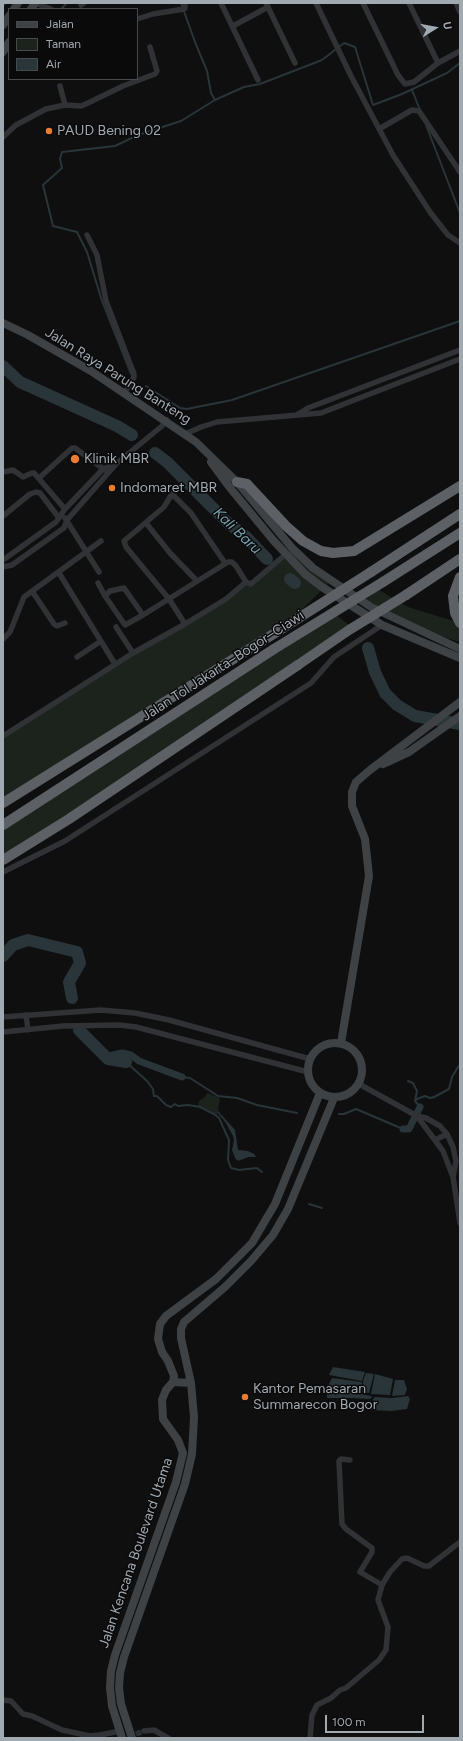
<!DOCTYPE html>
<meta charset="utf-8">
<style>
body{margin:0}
#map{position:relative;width:463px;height:1741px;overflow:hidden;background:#0f0f10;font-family:Figtree,sans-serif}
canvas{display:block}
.frame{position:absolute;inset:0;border:4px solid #a1aab1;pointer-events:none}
.legend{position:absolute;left:8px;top:8px;width:130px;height:72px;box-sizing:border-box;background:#0a0a0b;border:1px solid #464a4d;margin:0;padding:5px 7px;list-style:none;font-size:12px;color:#a1aab1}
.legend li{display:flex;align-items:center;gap:8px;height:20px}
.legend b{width:20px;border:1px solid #464a4d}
.north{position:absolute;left:415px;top:8px;width:40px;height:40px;-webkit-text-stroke:3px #0a0a0b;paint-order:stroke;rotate:79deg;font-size:11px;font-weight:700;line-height:16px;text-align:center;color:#a1aab1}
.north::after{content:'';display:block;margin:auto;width:14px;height:18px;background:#a1aab1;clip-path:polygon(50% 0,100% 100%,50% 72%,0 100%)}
.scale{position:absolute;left:325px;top:1715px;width:99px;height:18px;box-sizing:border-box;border:2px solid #a1aab1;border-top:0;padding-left:5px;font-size:12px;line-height:14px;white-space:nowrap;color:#a1aab1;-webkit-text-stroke:3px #0a0a0b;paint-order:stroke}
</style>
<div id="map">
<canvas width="463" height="1741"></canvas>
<div class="frame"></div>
<ul class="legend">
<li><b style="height:5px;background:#3e4245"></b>Jalan</li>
<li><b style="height:11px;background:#1c231c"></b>Taman</li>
<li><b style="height:11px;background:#293538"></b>Air</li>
</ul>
<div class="north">U</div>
<div class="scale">100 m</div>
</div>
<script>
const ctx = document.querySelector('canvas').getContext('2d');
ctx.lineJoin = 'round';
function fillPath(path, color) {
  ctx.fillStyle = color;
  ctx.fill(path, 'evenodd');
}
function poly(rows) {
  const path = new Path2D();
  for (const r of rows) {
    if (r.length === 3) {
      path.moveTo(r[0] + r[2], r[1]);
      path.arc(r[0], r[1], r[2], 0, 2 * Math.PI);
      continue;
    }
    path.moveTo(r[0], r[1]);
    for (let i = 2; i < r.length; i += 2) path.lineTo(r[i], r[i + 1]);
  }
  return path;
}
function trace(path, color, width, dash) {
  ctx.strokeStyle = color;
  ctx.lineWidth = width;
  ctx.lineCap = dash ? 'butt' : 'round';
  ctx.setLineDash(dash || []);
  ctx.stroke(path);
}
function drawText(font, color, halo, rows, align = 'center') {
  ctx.font = font + ' Figtree,sans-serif';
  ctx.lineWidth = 3;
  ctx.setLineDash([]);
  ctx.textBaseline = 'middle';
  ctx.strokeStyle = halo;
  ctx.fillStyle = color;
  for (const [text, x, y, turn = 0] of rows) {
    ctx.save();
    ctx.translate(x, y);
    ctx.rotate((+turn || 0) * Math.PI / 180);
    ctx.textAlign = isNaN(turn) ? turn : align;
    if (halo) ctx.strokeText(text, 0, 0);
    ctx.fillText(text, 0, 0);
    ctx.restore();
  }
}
fillPath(poly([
 [293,549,331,581,283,628,3,803,3,738,133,653,185,624,239,587,251,584],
 [379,590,408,607,460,623,460,642,394,622,363,601],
 [332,612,353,628,3,860,3,825],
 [207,1093,220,1098,217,1116,209,1110,198,1106,199,1101,205,1097]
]), '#1c231c');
fillPath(poly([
 [218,1111,235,1130,238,1150,248,1151,254,1154,256,1157,248,1157,238,1161,235,1158,232,1150,234,1140,233,1136,226,1123,217,1112],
 [333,1367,365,1372,362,1381,329,1375],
 [366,1373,374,1374,369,1393,362,1392,363,1381],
 [375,1374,393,1379,390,1395,371,1394],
 [332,1378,362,1382,361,1391,328,1386],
 [395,1380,404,1380,407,1389,405,1395,392,1396],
 [329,1387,371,1396,372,1398,369,1399,352,1398,327,1398,327,1393],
 [408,1396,410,1399,407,1409,391,1411,371,1410,373,1399,375,1397,392,1398]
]), '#293538');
trace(poly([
 [75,3,77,3],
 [3,6,5,3],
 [61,9,67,3],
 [412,90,420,110],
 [215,100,244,87,260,84,322,60,344,43,355,47,373,105,402,94,447,73,460,63],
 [426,125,460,213],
 [131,374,102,301,87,252,77,232,53,226,43,185,62,168,60,159,62,152,115,146,138,135,181,121,215,100,211,93,207,71,195,42,181,3],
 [146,386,180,408,187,409,232,400,460,321],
 [126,1062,147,1081,153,1089,154,1096,157,1096,166,1105,171,1107,175,1104,178,1106,188,1105,200,1107,214,1114,219,1118,229,1140,228,1160,231,1168,239,1170,257,1168,262,1172],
 [182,1077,190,1078,218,1096,237,1098,257,1105,297,1113],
 [408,1081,413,1083,417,1091,415,1101],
 [420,1107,415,1101,417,1099,425,1096,430,1098,434,1097,449,1089,452,1077,458,1067,460,1065],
 [339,1114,344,1114,356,1109,403,1129],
 [309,1204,322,1208]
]), '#293538', 2);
trace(poly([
 [104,1057,122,1053,131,1055,139,1061,182,1077],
 [403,1129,409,1129,420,1107]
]), '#293538', 7);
trace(poly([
 [3,366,20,382,117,426,132,435],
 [155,453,167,462,227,522,246,537,267,559],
 [290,579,295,583],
 [368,648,375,672,385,693,397,705,415,716,460,724],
 [3,956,13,945,28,940,77,952,80,963,69,982,72,998],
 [79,1030,108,1059,126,1062]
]), '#293538', 12);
trace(poly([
 [128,1737,144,1731]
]), '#2c2e30', 5.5, [5.5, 3]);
trace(poly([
 [35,3,51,9],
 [221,3,258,80],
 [266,3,295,63],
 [316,3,351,76,393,155,430,212,448,235,460,243],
 [363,3,398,75,405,84,414,82,438,63,460,51],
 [409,3,438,63],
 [456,3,460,12],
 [81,5,84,3],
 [137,19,153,14,184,9,185,8,185,3],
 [233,26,268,7],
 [60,86,65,105],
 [379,129,412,110,419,111,460,172],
 [3,137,16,125,46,109,65,105,81,106,88,103,123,86,155,74,157,71,150,47],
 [87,235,97,255,106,301,134,374,134,377,125,392],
 [298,414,308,408,460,350],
 [185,434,201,427,217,422,321,413,460,359],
 [3,472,13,470,23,477,32,473,34,473,65,509],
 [39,478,72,448,75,448,105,470],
 [3,516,30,494,36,492,40,493,59,518],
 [65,518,99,572],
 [146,523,170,553,197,581],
 [3,560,56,522,65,509,103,469,115,464],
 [3,567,12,565,61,530,64,528,67,520,117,463,162,426,167,420],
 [59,573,115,664],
 [98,583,105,596],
 [32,591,54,624,57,626,65,623],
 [143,615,124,588,110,591,105,596,125,625,143,615,228,562,232,562,236,566,246,582],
 [185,624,169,599,126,547,124,541,164,507,172,494,191,513,225,563],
 [116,627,133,653],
 [3,639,10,632,24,597,101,541],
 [77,657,101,641],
 [3,736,133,653,185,624,226,599,246,582,251,584,286,554],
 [3,872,65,841,311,683,334,657,382,625],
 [26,1015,28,1030],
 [3,1017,101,1010,135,1013,169,1020,310,1059],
 [3,1032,63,1026,119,1025,136,1027,308,1072],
 [359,1084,417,1116,426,1118,440,1126,447,1134,453,1147,456,1161,453,1177],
 [417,1116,443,1151,453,1177,460,1223],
 [435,1140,447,1134],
 [350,1460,341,1459,339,1461,342,1524,346,1529,372,1548,372,1552,360,1572,382,1585],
 [3,1700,11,1701,23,1714,32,1716,62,1730,90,1736,100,1735,101,1738],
 [144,1731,154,1730,168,1738],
 [100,1735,120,1731],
 [310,1738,312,1715,317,1705,331,1698,340,1690,346,1688,379,1660,386,1650,388,1627,378,1600,382,1585,390,1572,402,1559,407,1558,424,1566,429,1566,460,1542]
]), '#303235', 5.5);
trace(poly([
 [14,9,18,3],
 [31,9,35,3],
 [3,25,9,16],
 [3,52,9,42],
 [3,323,28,335,91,371,196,442,237,482,293,549,313,568,371,607,460,649],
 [211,462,231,489,273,540,305,574,322,587,382,625,460,658],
 [383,764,409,752,460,716],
 [335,1070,27],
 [341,1043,369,876,365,839,352,806,352,792,356,782,370,770,460,702],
 [173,1382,191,1383],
 [122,1738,112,1706,110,1688,111,1671,115,1655,176,1482,183,1453,178,1440,163,1419,162,1400,166,1390,173,1382,174,1376,168,1361,162,1352,158,1339,160,1324,166,1316,216,1279,252,1243,275,1204,320,1093],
 [132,1738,121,1704,119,1688,120,1673,124,1657,185,1484,192,1454,194,1417,191,1383,181,1338,181,1329,184,1322,225,1287,251,1261,273,1235,288,1209,334,1098]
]), '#3e4245', 8);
trace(poly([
 [237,482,247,484,286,526,303,541,321,551,333,553,354,551,460,486],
 [371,572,460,514],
 [460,577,453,596,455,613,460,623],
 [383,582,460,533],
 [406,595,460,559],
 [3,803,283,628],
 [3,825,274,649],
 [3,860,69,819,298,665]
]), '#5d6166', 10);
trace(poly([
 [283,628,371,572],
 [274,649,383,582],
 [298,665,349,630,406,595]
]), '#5d6166', 10);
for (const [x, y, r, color] of [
 [49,131,4,"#e97c2e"],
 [75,459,5,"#e97c2e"],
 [112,488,4,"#e97c2e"],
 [245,1397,4,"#e97c2e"]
]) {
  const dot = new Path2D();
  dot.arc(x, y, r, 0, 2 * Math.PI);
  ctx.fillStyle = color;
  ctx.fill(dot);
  trace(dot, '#0a0a0b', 1.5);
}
drawText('14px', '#a1aab1', '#0a0a0b', [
 ["PAUD Bening 02",57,131],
 ["Klinik MBR",84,459],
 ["Indomaret MBR",120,488],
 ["Kantor Pemasaran",253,1389],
 ["Summarecon Bogor",253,1405]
], 'left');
drawText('14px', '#a1aab1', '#0a0a0b', [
 ["Jalan Raya Parung Banteng",118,376,32],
 ["Jalan Tol Jakarta–Bogor–Ciawi",223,666,-33],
 ["Jalan Kencana Boulevard Utama",136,1553,-71]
]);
drawText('italic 15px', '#78a0ab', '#0a0a0b', [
 ["Kali Baru",237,531,44]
]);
</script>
